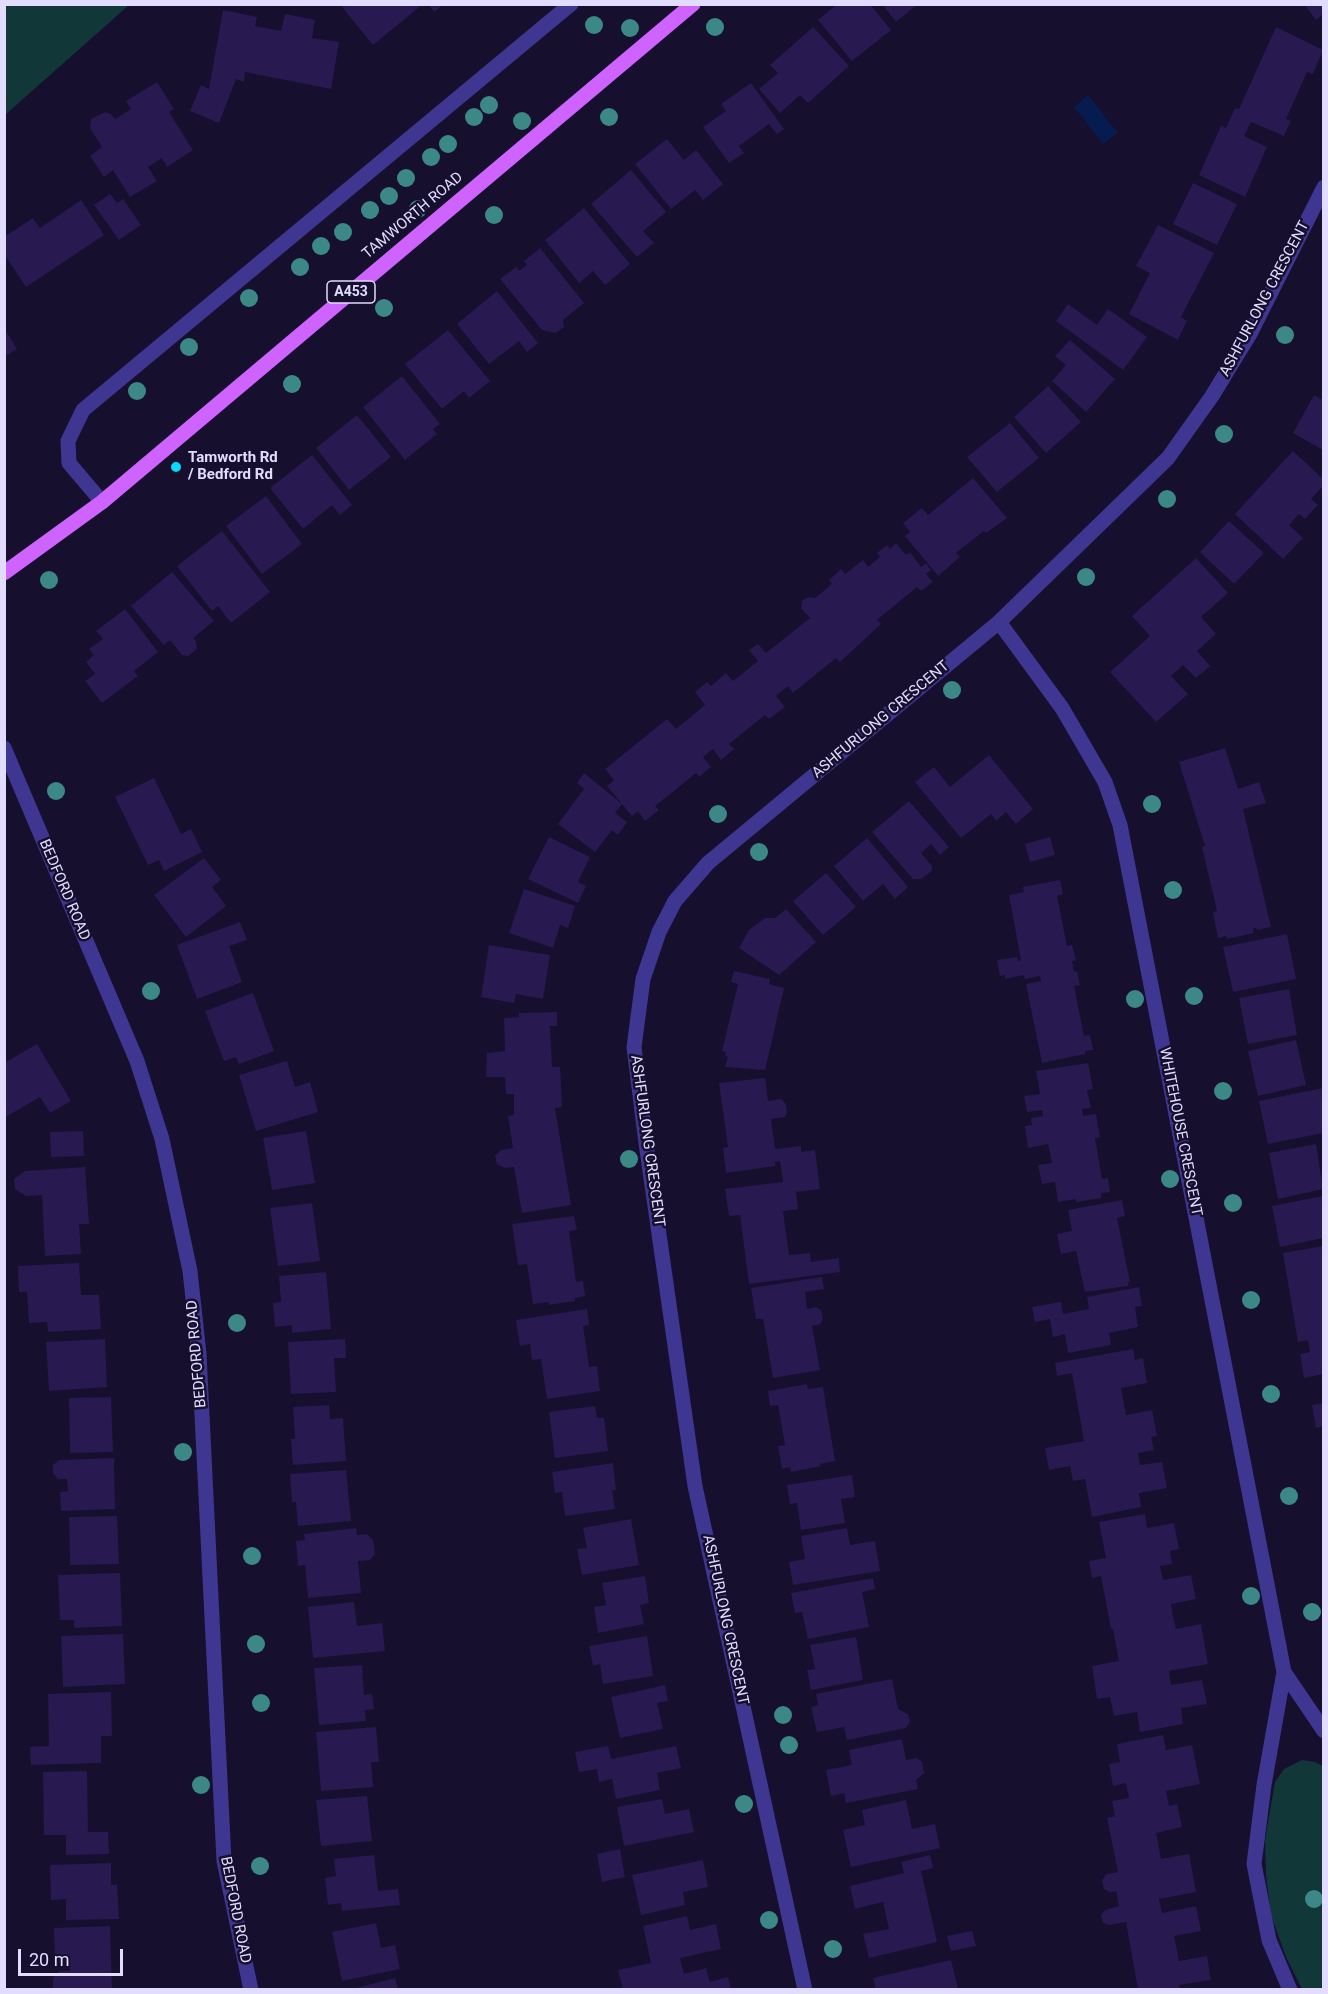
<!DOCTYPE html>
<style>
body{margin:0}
#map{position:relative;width:1328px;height:1994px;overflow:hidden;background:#160f2e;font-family:Roboto,sans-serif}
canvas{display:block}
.frame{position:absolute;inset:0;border:6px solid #e2dcff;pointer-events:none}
.scale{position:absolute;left:18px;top:1949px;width:105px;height:27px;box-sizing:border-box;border:3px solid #e2dcff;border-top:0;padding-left:8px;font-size:18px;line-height:21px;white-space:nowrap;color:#e2dcff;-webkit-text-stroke:4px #160f2e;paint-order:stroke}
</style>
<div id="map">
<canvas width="1328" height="1994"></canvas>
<div class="frame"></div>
<div class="scale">20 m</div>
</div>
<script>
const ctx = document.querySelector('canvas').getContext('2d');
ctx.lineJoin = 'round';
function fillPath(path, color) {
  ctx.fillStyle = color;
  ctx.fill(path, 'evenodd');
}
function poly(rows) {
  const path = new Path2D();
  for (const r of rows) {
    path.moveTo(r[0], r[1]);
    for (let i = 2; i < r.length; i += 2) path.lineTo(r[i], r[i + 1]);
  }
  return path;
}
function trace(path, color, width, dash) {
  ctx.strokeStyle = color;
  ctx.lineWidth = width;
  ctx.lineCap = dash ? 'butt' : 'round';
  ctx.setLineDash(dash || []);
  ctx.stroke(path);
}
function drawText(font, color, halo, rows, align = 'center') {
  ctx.font = font + ' Roboto,sans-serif';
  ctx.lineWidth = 5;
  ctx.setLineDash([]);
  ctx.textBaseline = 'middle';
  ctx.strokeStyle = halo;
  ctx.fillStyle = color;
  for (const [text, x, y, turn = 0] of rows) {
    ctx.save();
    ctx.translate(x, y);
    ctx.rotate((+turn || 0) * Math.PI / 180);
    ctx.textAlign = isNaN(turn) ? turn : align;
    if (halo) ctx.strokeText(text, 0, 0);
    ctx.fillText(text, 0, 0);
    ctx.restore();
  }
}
fillPath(poly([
 [5,4,129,4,129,5,5,115],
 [1302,1760,1315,1762,1323,1766,1323,1989,1302,1989,1286,1957,1271,1915,1266,1875,1265,1840,1275,1782,1284,1769]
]), '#123738');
fillPath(poly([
 [1088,95,1118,133,1103,144,1074,107]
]), '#061c50');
fillPath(poly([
 [345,4,423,4,373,45,342,7],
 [428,4,444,4,434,12],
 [837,4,870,4,891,30,852,61,818,20],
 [882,4,918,4,896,22],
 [1304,4,1323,4,1323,14,1316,20],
 [223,10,257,17,255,26,281,31,285,14,315,20,312,38,339,42,331,89,245,72,244,82,236,79,219,123,190,111,201,85,209,89],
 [813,27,849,66,808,103,800,95,780,113,759,89,778,73,770,65],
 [1276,27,1323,50,1313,74,1307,72,1286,119,1291,121,1284,136,1251,122,1244,136,1267,147,1245,197,1199,175,1221,126,1226,128,1235,108,1239,109],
 [157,82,174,109,169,112,193,150,167,167,162,158,148,167,157,181,130,197,113,170,104,177,90,156,102,147,90,128,91,119,105,112,111,114,115,119,131,109,126,101],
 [751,83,784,129,777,134,769,124,739,146,744,153,729,163,703,127,726,111,721,104],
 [667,139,684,160,696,150,723,184,703,200,695,190,671,209,635,164],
 [631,170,666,212,643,231,654,243,637,257,591,204],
 [1193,183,1237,204,1217,245,1173,224],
 [110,194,117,203,123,199,141,225,119,240,94,205],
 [81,200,104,235,26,287,4,254,4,237,33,218,40,228],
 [584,208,630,264,605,285,593,271,579,283,545,240],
 [1158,225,1214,253,1181,317,1187,321,1178,340,1129,314,1150,273,1136,266],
 [540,248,584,303,563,320,564,327,556,333,542,330,500,279,516,267,519,271,527,265,524,261],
 [497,291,538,343,527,352,519,341,489,364,457,324],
 [1068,304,1097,325,1108,309,1147,337,1123,370,1056,321],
 [4,328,17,349,4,357],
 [448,330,490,381,469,398,464,391,442,409,405,364],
 [1070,340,1115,379,1086,412,1052,381,1066,365,1055,356],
 [402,376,440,424,433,429,437,434,405,460,363,407],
 [1048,386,1081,422,1046,453,1014,417],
 [1314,395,1323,400,1323,450,1293,433],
 [357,415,391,457,349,490,316,448],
 [1010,423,1039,458,997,492,967,457],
 [1293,451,1323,479,1323,486,1311,499,1318,505,1305,519,1299,514,1289,525,1303,538,1283,559,1235,514],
 [312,455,352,505,340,515,332,505,303,529,270,488],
 [973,478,1007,518,986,533,984,531,956,553,960,557,938,576,905,536,910,532,903,523,922,508,928,515],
 [266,496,302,544,262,574,226,526],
 [1229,521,1264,553,1234,584,1200,552],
 [222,531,270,592,231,623,218,606,212,611,177,566],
 [896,543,906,555,910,552,921,567,926,563,931,570,926,574,933,582,921,591,917,587,877,620,881,624,840,662,836,658,793,693,788,686,776,696,785,707,769,719,765,715,729,744,734,749,721,760,713,749,703,757,711,767,699,777,696,773,674,791,655,806,659,810,645,821,638,811,632,816,607,786,614,780,605,769,667,719,676,729,705,705,695,692,707,682,711,686,726,673,733,681,758,661,749,650,758,644,766,653,810,618,801,608,802,601,808,597,815,598,832,584,829,580,841,569,845,574,863,560,868,567,880,557,877,553,887,545,890,549],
 [1196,558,1228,593,1201,617,1216,634,1197,651,1210,666,1196,678,1183,665,1171,676,1188,694,1156,722,1110,672,1150,636,1132,616],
 [172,572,214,621,193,638,196,641,197,649,188,656,182,655,170,640,164,645,131,606],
 [125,609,158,652,134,671,138,676,102,703,85,681,95,674,86,662,94,655,89,649,103,639,96,631],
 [1225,748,1238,789,1259,782,1266,803,1243,809,1271,927,1257,930,1256,928,1253,928,1254,933,1227,939,1226,936,1218,938,1213,912,1217,911,1202,847,1205,846,1179,762],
 [989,755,1033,809,1016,824,1006,812,996,821,991,814,961,838,915,782,934,767,950,787],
 [584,773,622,804,615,813,627,822,618,835,612,830,595,852,558,824,584,789,577,783],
 [154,778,181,834,191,829,202,852,164,871,159,860,148,865,115,797],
 [909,801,949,847,940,855,931,844,921,853,932,866,932,871,921,879,913,879,872,832],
 [549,837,590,857,578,882,586,886,578,903,528,879],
 [1050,837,1055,855,1030,862,1025,844],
 [867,838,908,887,895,899,883,884,863,901,834,866],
 [204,858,221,880,212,887,226,906,186,937,154,895],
 [826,873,856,907,823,935,793,901],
 [1060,880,1063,894,1057,896,1067,946,1072,945,1076,960,1072,961,1074,972,1077,971,1080,985,1074,986,1084,1036,1090,1035,1093,1050,1085,1051,1085,1054,1042,1063,1026,984,1041,981,1040,976,1025,979,1024,975,1005,979,1005,975,1000,976,997,960,1017,957,1018,961,1021,960,1009,895,1024,892,1023,887],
 [524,889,575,906,568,928,560,925,553,948,509,933],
 [786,909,816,942,779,975,739,948,749,930,765,918,775,918],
 [240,922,247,940,229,946,242,982,197,999,177,945],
 [1287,934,1296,979,1233,992,1223,947],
 [489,945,550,955,543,999,516,994,514,1003,481,997],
 [734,971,770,979,769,984,784,988,765,1070,725,1067,728,1057,725,1056,726,1052,722,1051,738,984,731,982],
 [1289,989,1297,1035,1248,1044,1239,998],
 [253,993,274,1051,239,1064,236,1057,224,1061,205,1011],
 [557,1012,557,1026,550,1026,552,1067,560,1067,562,1107,555,1108,571,1205,522,1213,514,1167,505,1168,497,1164,495,1156,501,1150,513,1148,508,1116,514,1115,514,1094,506,1094,505,1077,486,1077,487,1053,505,1051,504,1018,519,1017,519,1013],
 [1296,1040,1306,1085,1258,1096,1248,1051],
 [37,1044,71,1101,50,1113,40,1097,4,1118,4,1063],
 [287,1061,295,1087,310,1082,318,1112,256,1131,239,1075],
 [1088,1063,1093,1089,1087,1090,1091,1108,1082,1109,1083,1116,1096,1114,1100,1137,1095,1138,1102,1179,1108,1178,1110,1192,1101,1193,1101,1198,1076,1202,1076,1199,1058,1202,1055,1182,1042,1184,1038,1165,1052,1163,1048,1144,1028,1148,1025,1126,1032,1125,1031,1118,1043,1116,1042,1110,1027,1112,1024,1096,1040,1094,1036,1071],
 [765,1078,768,1101,781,1099,786,1104,787,1112,785,1117,771,1119,775,1149,801,1146,801,1152,815,1150,820,1189,796,1192,798,1209,783,1211,789,1255,810,1253,811,1262,839,1258,840,1272,749,1284,740,1215,729,1216,725,1189,783,1182,780,1161,775,1162,775,1166,726,1173,723,1148,728,1147,719,1083],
 [1323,1088,1323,1133,1268,1144,1259,1101],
 [83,1131,84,1156,51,1157,50,1132],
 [306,1131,315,1183,272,1190,263,1138],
 [1316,1144,1323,1189,1278,1199,1269,1153],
 [85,1167,89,1224,79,1224,81,1254,45,1256,42,1195,26,1196,15,1189,14,1179,25,1171],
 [1323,1196,1323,1238,1280,1247,1272,1206],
 [1122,1200,1125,1216,1117,1218,1130,1282,1128,1282,1128,1286,1085,1292,1076,1251,1061,1254,1057,1234,1072,1231,1068,1210],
 [312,1203,320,1261,278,1266,270,1208],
 [574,1216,577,1230,569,1231,576,1282,583,1281,585,1296,575,1298,575,1301,549,1305,549,1302,533,1304,527,1264,518,1265,512,1224],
 [1323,1246,1323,1374,1304,1378,1300,1354,1310,1352,1308,1340,1298,1342,1283,1253],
 [79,1263,81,1295,99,1295,101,1329,48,1332,47,1322,29,1323,27,1292,19,1292,18,1266],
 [326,1272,331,1329,292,1333,292,1325,275,1327,273,1303,281,1302,279,1276],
 [822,1277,824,1289,805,1292,807,1309,816,1307,821,1310,823,1319,820,1324,812,1326,820,1370,773,1378,763,1319,756,1319,751,1288],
 [1139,1287,1142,1306,1135,1307,1138,1327,1109,1333,1111,1345,1068,1353,1065,1334,1053,1337,1050,1319,1035,1322,1032,1307,1061,1302,1063,1314,1089,1309,1087,1297],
 [587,1309,589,1325,583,1326,587,1352,589,1367,597,1366,600,1391,547,1399,541,1359,532,1360,530,1344,520,1346,516,1320],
 [105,1339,107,1387,49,1391,46,1342],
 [345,1339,346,1358,334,1358,336,1392,291,1394,288,1342],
 [1133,1349,1135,1360,1143,1358,1147,1383,1121,1388,1126,1415,1152,1410,1157,1436,1151,1437,1154,1450,1138,1453,1140,1465,1162,1462,1167,1488,1139,1493,1141,1507,1092,1517,1085,1479,1073,1481,1070,1466,1049,1470,1045,1448,1084,1441,1072,1373,1057,1376,1055,1363],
 [807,1384,808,1389,823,1387,835,1461,820,1464,821,1466,791,1472,790,1467,782,1469,778,1446,785,1445,778,1405,770,1406,768,1391],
 [111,1397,113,1452,70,1453,69,1398],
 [1323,1403,1323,1426,1316,1428,1312,1405],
 [329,1405,330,1419,343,1418,346,1461,293,1465,291,1439,295,1439,293,1407],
 [595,1406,597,1418,604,1418,608,1451,555,1458,549,1412],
 [114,1458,115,1509,61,1511,60,1492,68,1491,67,1479,58,1479,53,1473,53,1465,59,1460],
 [613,1463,616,1490,612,1490,615,1509,565,1516,562,1492,555,1493,552,1472],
 [346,1470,351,1521,298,1526,296,1502,292,1502,290,1474],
 [852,1475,855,1497,841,1499,845,1523,801,1530,797,1503,790,1504,787,1485],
 [1145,1514,1147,1528,1174,1523,1179,1549,1170,1551,1172,1564,1160,1566,1163,1580,1191,1575,1196,1599,1171,1604,1173,1617,1176,1629,1201,1624,1208,1664,1169,1671,1171,1685,1202,1680,1207,1704,1181,1708,1183,1724,1140,1732,1137,1712,1114,1716,1110,1697,1097,1699,1092,1666,1119,1661,1113,1629,1111,1629,1101,1576,1092,1578,1089,1561,1106,1558,1099,1522],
 [117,1516,119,1564,70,1565,69,1517],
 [631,1519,639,1565,582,1575,577,1549,587,1548,583,1528],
 [356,1528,357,1535,367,1534,373,1540,375,1554,370,1560,358,1561,361,1593,308,1598,305,1565,298,1566,296,1541,305,1540,304,1534],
 [847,1528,850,1545,875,1541,880,1571,793,1585,789,1562,805,1559,801,1536],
 [120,1573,122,1626,74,1628,74,1620,60,1620,58,1575],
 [645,1576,649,1603,640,1605,644,1624,598,1633,594,1607,606,1605,602,1583],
 [873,1578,875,1589,862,1592,869,1627,808,1639,802,1612,795,1613,791,1593],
 [354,1602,357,1626,382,1623,385,1651,313,1658,308,1607],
 [123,1634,125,1684,63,1687,61,1636],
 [647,1636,653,1676,603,1684,600,1664,593,1666,589,1646],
 [856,1637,863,1680,811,1690,807,1670,815,1669,810,1645],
 [362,1665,364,1695,372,1694,374,1709,365,1710,366,1721,319,1725,314,1668],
 [892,1679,898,1709,908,1714,910,1722,906,1728,847,1740,844,1727,817,1732,811,1707,818,1705,816,1694],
 [665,1685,668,1701,657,1703,663,1729,620,1738,611,1697],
 [111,1692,112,1736,101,1736,101,1763,31,1765,30,1747,49,1746,48,1694],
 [376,1727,379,1762,371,1762,373,1787,321,1791,316,1732],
 [1163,1735,1166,1750,1192,1745,1200,1784,1166,1791,1169,1806,1177,1804,1182,1827,1156,1833,1161,1859,1189,1854,1196,1892,1159,1899,1162,1913,1196,1906,1201,1931,1174,1936,1179,1961,1207,1956,1211,1980,1179,1985,1180,1989,1138,1989,1126,1922,1109,1925,1103,1923,1101,1915,1105,1910,1119,1906,1116,1891,1110,1892,1104,1889,1102,1880,1107,1874,1118,1872,1107,1818,1115,1816,1112,1801,1129,1798,1126,1783,1113,1786,1109,1764,1120,1762,1117,1744],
 [902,1739,906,1760,917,1758,922,1762,924,1773,916,1780,918,1789,846,1803,844,1793,831,1796,826,1770,852,1765,849,1750],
 [608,1746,611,1759,676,1746,681,1768,657,1773,660,1790,616,1799,612,1779,599,1782,597,1769,579,1772,575,1752],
 [87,1771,88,1832,108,1832,109,1854,66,1855,66,1835,44,1835,43,1772],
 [367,1796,372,1841,321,1846,316,1800],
 [662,1799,665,1814,689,1809,694,1832,624,1846,617,1807],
 [906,1800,912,1829,935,1824,940,1848,851,1867,843,1830,865,1825,862,1810],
 [620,1849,625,1877,602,1882,597,1854],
 [374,1855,378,1891,398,1889,400,1905,342,1911,341,1903,328,1905,325,1878,336,1876,334,1859],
 [930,1855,933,1868,921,1871,937,1942,869,1958,863,1934,889,1929,883,1902,855,1909,850,1886,904,1873,901,1862],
 [703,1860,708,1887,683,1892,685,1905,641,1915,632,1875],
 [111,1863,111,1885,117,1885,119,1919,66,1920,66,1899,51,1900,50,1865],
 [687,1916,690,1930,716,1924,721,1949,680,1958,684,1974,706,1968,710,1982,728,1977,731,1989,623,1989,618,1970,651,1963,643,1926],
 [376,1923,381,1948,395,1945,400,1969,342,1981,332,1932],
 [110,1926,112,1989,53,1989,53,1978,60,1971,70,1971,69,1958,55,1959,54,1928],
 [972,1931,976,1946,951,1951,947,1936],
 [951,1960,958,1989,876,1989,873,1978],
 [395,1978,398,1989,352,1989]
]), '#281950');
trace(poly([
 [102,502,69,463,68,441,83,410,571,4],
 [999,622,1062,708,1105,782,1120,825,1284,1672,1264,1785,1254,1864,1269,1940,1290,1990],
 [4,748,137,1061,162,1139,190,1271,199,1354,224,1861,251,1990],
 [1284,1672,1324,1731],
 [805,1990,695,1486,646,1143,634,1047,643,979,659,932,675,901,708,863,999,622,1168,458,1212,396,1251,332,1324,187]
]), '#3f3691', 15);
trace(poly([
 [4,573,102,502,693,4]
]), '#ce63ff', 15);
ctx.fillStyle = '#3c8887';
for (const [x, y] of [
 [594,25],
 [715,27],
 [630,28],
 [489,105],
 [474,117],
 [609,117],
 [522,121],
 [448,144],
 [431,157],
 [406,178],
 [389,196],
 [418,209],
 [370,210],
 [494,215],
 [343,232],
 [321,246],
 [300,267],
 [249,298],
 [384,308],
 [1285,335],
 [189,347],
 [292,384],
 [137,391],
 [1224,434],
 [1167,499],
 [1086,577],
 [49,580],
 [952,690],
 [56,791],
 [1152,804],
 [718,814],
 [759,852],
 [1173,890],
 [151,991],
 [1194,996],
 [1135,999],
 [1223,1091],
 [629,1159],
 [1170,1179],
 [1233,1203],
 [1251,1300],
 [237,1323],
 [1271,1394],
 [183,1452],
 [1289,1496],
 [252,1556],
 [1251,1596],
 [1312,1612],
 [256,1644],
 [261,1703],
 [783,1715],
 [789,1745],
 [201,1785],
 [744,1804],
 [260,1866],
 [1314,1899],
 [769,1920],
 [833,1949]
]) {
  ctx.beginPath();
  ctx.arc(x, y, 9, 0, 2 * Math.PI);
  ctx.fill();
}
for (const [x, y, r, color] of [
 [176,467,6,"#08d7ff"]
]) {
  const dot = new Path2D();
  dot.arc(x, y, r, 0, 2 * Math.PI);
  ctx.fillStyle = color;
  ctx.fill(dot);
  trace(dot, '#160f2e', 2);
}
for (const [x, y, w] of [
 [351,292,48]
]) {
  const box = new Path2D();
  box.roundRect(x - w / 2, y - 11, w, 22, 4.5);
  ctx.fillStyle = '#160f2e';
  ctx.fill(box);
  trace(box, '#e2dcff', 1.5);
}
drawText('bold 14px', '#e2dcff', null, [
 ["A453",351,292]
]);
drawText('15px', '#e2dcff', '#160f2e', [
 ["TAMWORTH ROAD",413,216,-40],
 ["ASHFURLONG CRESCENT",1265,299,-62],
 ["ASHFURLONG CRESCENT",881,720,-40],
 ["BEDFORD ROAD",64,890,67],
 ["WHITEHOUSE CRESCENT",1180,1132,79],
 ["ASHFURLONG CRESCENT",647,1141,82],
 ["BEDFORD ROAD",197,1354,-95],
 ["ASHFURLONG CRESCENT",725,1620,78],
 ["BEDFORD ROAD",235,1910,79]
]);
drawText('bold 15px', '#e2dcff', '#160f2e', [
 ["Tamworth Rd",188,458],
 ["/ Bedford Rd",188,475]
], 'left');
</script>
